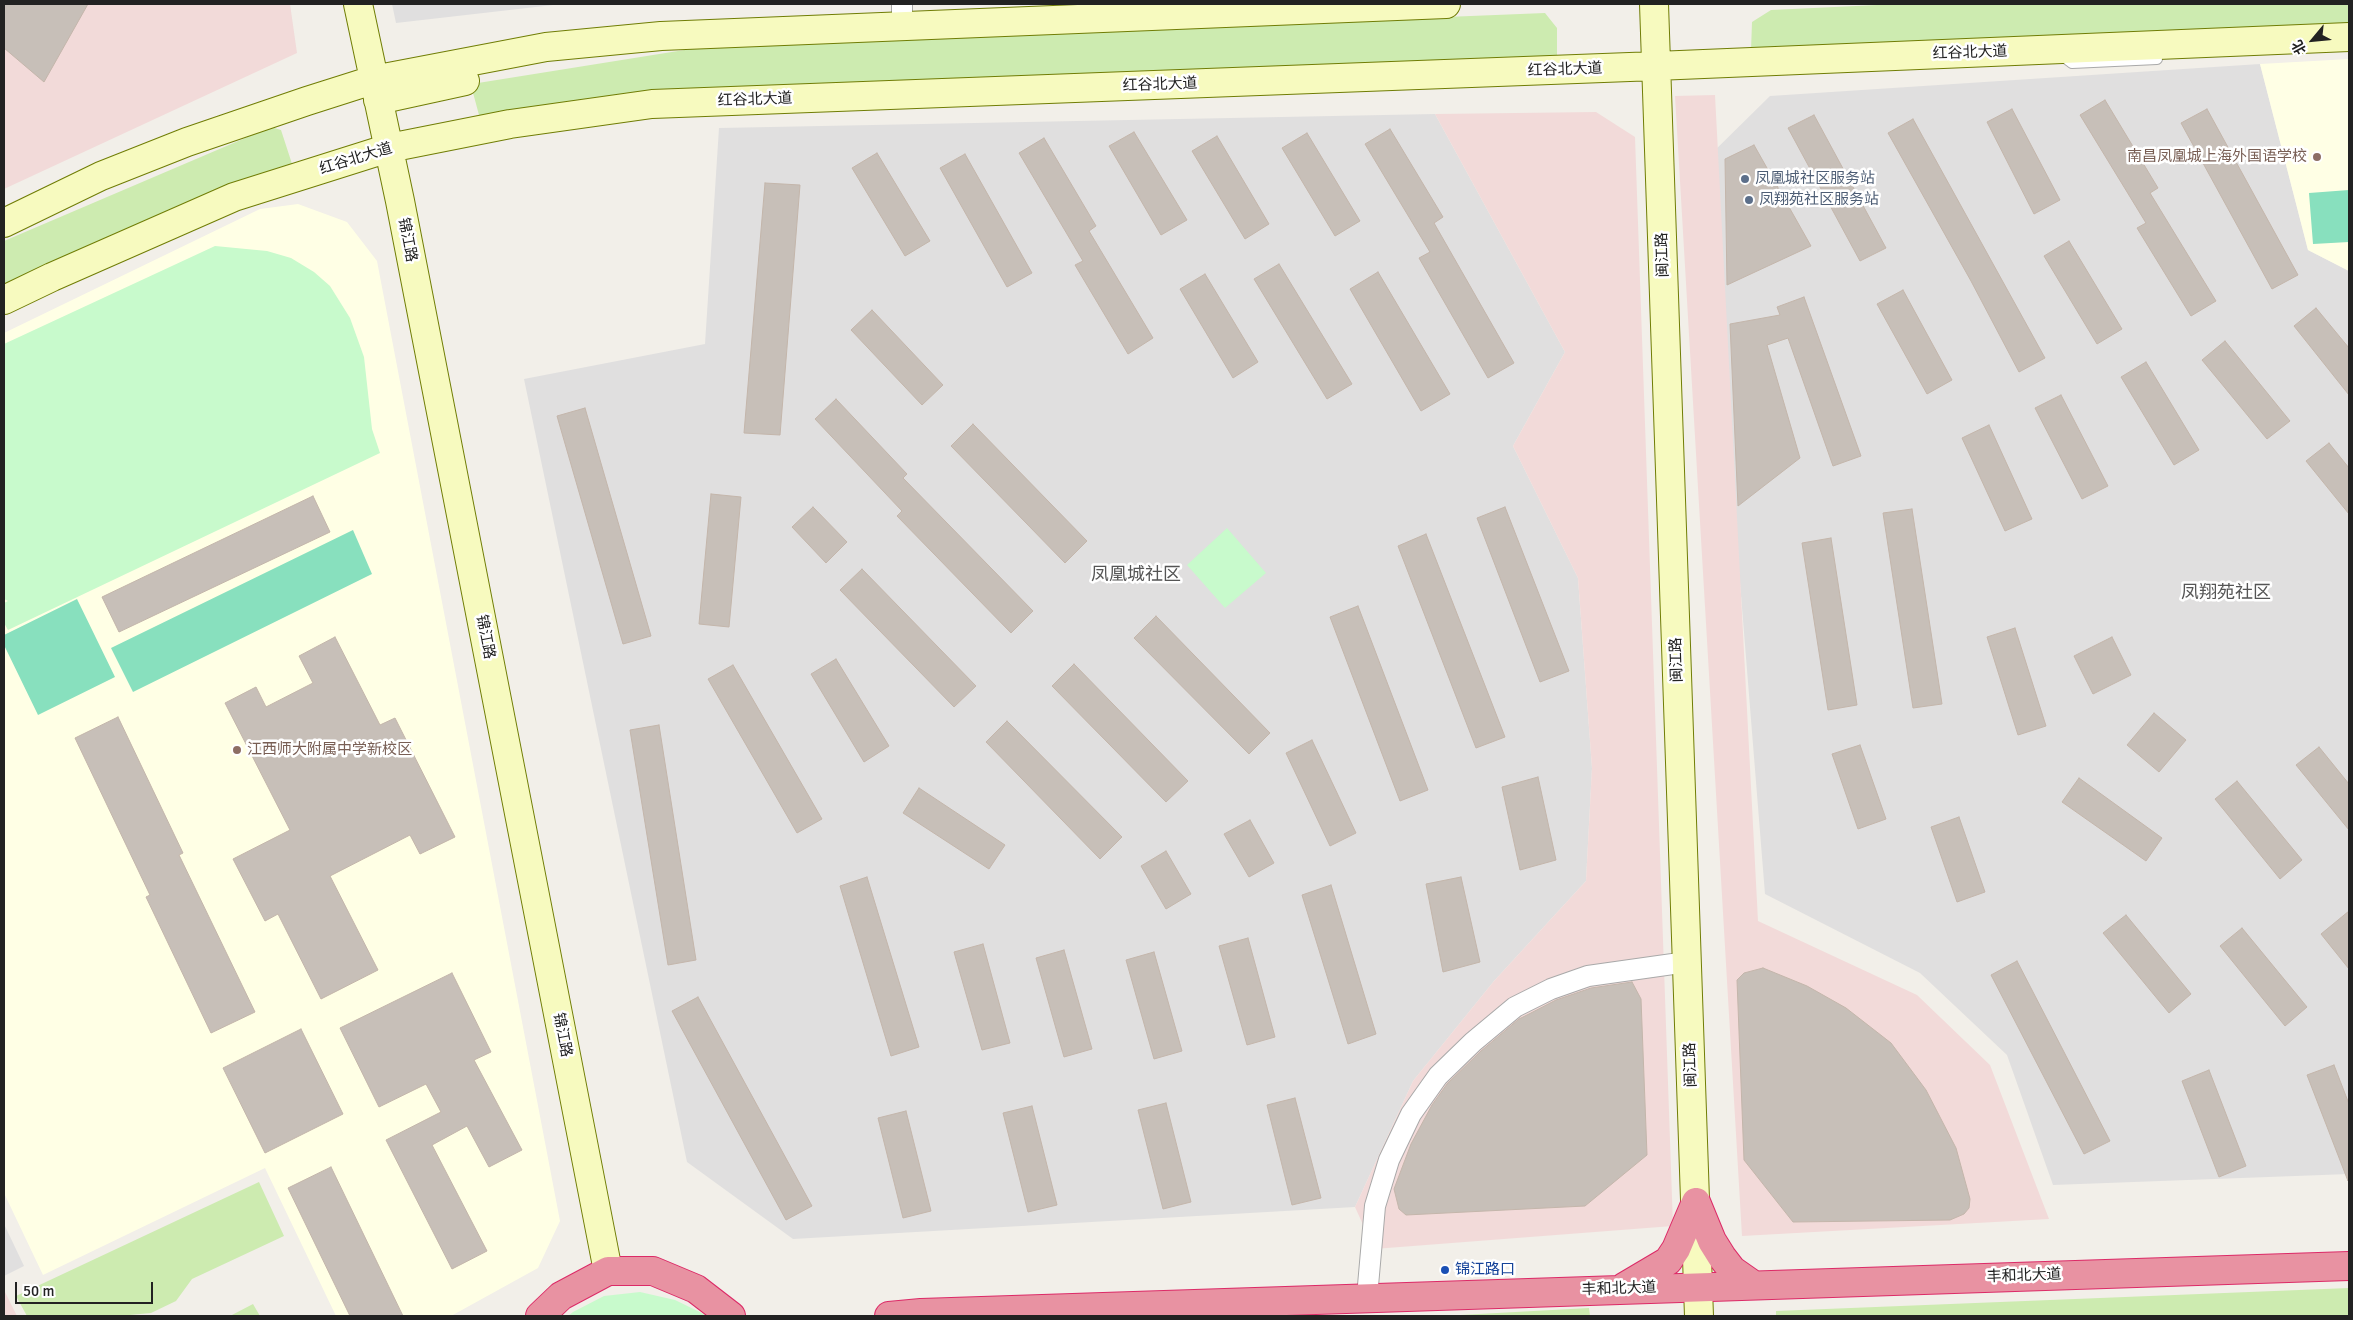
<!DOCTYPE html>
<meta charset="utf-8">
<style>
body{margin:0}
#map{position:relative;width:2353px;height:1320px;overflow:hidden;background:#f2efe9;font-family:Signika,"Noto Sans SC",sans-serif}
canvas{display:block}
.frame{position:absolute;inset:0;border:5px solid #222;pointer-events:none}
.north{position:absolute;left:2288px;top:15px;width:50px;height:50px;-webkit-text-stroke:4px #fff;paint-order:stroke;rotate:242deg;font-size:14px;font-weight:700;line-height:20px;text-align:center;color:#222}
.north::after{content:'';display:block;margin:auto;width:18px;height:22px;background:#222;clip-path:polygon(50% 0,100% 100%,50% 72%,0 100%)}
.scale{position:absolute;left:15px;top:1282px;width:138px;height:22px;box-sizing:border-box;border:2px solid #222;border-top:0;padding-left:6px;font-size:15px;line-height:18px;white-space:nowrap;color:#222;-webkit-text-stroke:4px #fff;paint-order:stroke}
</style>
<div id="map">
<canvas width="2353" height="1320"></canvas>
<div class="frame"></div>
<div class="north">北</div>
<div class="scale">50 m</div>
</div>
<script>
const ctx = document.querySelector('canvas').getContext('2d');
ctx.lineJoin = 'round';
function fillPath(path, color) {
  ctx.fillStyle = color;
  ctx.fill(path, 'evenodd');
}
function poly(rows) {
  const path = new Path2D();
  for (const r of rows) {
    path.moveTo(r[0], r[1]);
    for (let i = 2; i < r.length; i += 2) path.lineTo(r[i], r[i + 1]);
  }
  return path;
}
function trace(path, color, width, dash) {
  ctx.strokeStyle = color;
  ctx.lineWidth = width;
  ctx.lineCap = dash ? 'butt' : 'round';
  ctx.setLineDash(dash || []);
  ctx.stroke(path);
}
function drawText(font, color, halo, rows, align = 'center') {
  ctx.font = font + ' Signika,"Noto Sans SC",sans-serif';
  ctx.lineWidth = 5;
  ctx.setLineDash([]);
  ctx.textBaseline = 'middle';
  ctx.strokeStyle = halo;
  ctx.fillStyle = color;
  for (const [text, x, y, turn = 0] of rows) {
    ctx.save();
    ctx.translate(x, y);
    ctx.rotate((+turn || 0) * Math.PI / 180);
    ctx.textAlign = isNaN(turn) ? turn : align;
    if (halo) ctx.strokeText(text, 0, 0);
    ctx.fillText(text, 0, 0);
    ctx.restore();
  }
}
fillPath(poly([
 [392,4,562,4,396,23],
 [2260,64,2308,250,2349,271,2349,1174,2053,1185,2007,1055,1920,973,1765,894,1706,159,1770,96],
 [1435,114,1565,352,1513,446,1578,578,1592,768,1586,881,1494,981,1413,1081,1355,1207,793,1239,687,1162,524,379,705,344,719,128],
 [4,1224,24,1266,4,1276]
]), '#e0dfdf');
fillPath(poly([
 [4,4,290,4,297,53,4,189],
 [1715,95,1758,921,1917,995,1990,1065,2049,1219,1742,1236,1675,96],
 [1596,112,1635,137,1673,1226,1374,1249,1355,1207,1413,1081,1494,981,1586,881,1592,768,1578,578,1513,446,1565,352,1435,114],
 [4,1290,17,1316,4,1316]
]), '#f2dad9');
fillPath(poly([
 [2349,59,2349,271,2308,250,2260,64],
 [298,204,347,222,377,261,560,1221,538,1268,451,1316,336,1316,265,1168,43,1275,4,1193,4,333,260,209]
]), '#ffffe5');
fillPath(poly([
 [1898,4,2349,4,2349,28,1751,51,1752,22,1771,10],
 [1545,13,1557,28,1557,57,1529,60,718,88,495,119,479,115,472,89,478,83,703,47],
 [271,127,281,130,294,170,177,209,4,284,4,241],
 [259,1182,284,1236,192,1279,176,1301,151,1313,119,1316,27,1316,16,1296],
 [2349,1288,2349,1316,1776,1316,1776,1311],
 [253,1304,260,1316,230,1316],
 [1589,1308,1590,1316,1442,1316]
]), '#cdebb0');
fillPath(poly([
 [215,246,267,251,291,258,314,272,330,286,350,318,364,357,372,429,380,453,8,630,4,623,4,603,8,601,4,599,4,344],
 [1227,528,1266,573,1225,608,1187,565],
 [640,1292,675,1300,708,1316,568,1316,573,1312,604,1296]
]), '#c8facc');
fillPath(poly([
 [2349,190,2349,242,2313,244,2309,193],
 [353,530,372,574,133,692,111,648],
 [77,599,115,677,38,715,4,645,4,635]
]), '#88e0be');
const building = poly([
 [4,4,88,4,44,82,4,48,4,4],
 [2105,100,2158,188,2150,193,2216,301,2191,316,2137,228,2146,223,2080,115,2105,100],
 [2012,109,2060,200,2034,214,1987,122,2012,109],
 [2207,109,2298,275,2272,289,2181,123,2207,109],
 [1814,115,1886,248,1860,261,1788,128,1814,115],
 [1913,119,2045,358,2019,372,1971,281,1888,133,1913,119],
 [1390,129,1443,217,1434,223,1514,363,1488,378,1419,258,1430,252,1365,144,1390,129],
 [1134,132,1187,220,1161,235,1109,146,1134,132],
 [1307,133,1360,221,1335,236,1282,148,1307,133],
 [1217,136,1269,224,1245,239,1192,151,1217,136],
 [1044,138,1096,226,1089,231,1153,338,1128,354,1075,265,1083,261,1019,153,1044,138],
 [1754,145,1811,246,1727,285,1725,159,1754,145],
 [877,153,930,241,905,256,852,168,877,153],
 [965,154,1032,273,1007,287,940,168,965,154],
 [765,183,800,185,780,435,744,433,765,183],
 [2069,241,2122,329,2097,344,2044,256,2069,241],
 [1279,264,1352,384,1327,399,1254,279,1279,264],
 [1378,272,1450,394,1421,411,1350,289,1378,272],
 [1205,274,1258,362,1233,378,1180,289,1205,274],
 [1903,290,1952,380,1927,394,1877,304,1903,290],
 [1804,297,1861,456,1833,466,1788,338,1767,345,1800,458,1738,506,1730,324,1780,315,1777,307,1804,297],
 [2316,308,2349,348,2349,395,2294,326,2316,308],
 [872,310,943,385,922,405,851,330,872,310],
 [2225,341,2290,421,2267,439,2202,360,2225,341],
 [2146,362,2199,450,2174,465,2121,377,2146,362],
 [2061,395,2108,486,2082,499,2035,408,2061,395],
 [836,399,907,474,903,478,1033,611,1011,633,897,516,902,511,815,419,836,399],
 [585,408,651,636,623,644,557,416,585,408],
 [973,424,1087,541,1065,563,951,446,973,424],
 [1989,425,2032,519,2005,531,1962,438,1989,425],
 [2329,443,2349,468,2349,514,2306,461,2329,443],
 [711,494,741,497,729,627,699,624,711,494],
 [313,496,330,532,119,632,102,597,313,496],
 [813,507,847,542,826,563,792,527,813,507],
 [1505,507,1569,671,1540,682,1477,518,1505,507],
 [1912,509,1942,704,1913,708,1883,513,1912,509],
 [1426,534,1505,737,1476,748,1398,546,1426,534],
 [1831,538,1857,705,1828,710,1802,543,1831,538],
 [862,569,976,686,954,707,840,590,862,569],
 [1358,606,1428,790,1400,801,1330,617,1358,606],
 [1156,616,1270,733,1249,754,1134,638,1156,616],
 [2015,628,2046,726,2018,735,1987,637,2015,628],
 [335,637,380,725,395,718,455,837,420,854,410,835,330,876,378,970,321,999,278,914,265,921,233,859,290,830,225,703,256,687,266,707,313,683,299,656,335,637],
 [2112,637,2131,675,2093,694,2074,656,2112,637],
 [836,659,889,746,864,762,811,674,836,659],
 [1074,664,1188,781,1166,802,1052,686,1074,664],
 [733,665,822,819,797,833,708,679,733,665],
 [2154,713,2186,740,2159,772,2127,745,2154,713],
 [118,717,183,853,179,855,255,1012,211,1033,146,897,150,895,75,738,118,717],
 [1007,721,1122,837,1100,859,986,742,1007,721],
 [659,725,696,960,668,965,630,730,659,725],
 [1312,740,1356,833,1330,846,1286,753,1312,740],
 [1860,745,1886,819,1858,829,1832,754,1860,745],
 [2319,747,2349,784,2349,830,2296,765,2319,747],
 [1538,777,1556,860,1520,870,1502,787,1538,777],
 [2079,778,2162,838,2146,861,2062,802,2079,778],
 [2237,781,2302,860,2280,879,2215,799,2237,781],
 [919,788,1005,845,989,869,903,813,919,788],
 [1959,817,1985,892,1957,902,1931,827,1959,817],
 [1250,820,1274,863,1249,877,1224,834,1250,820],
 [1166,851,1191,894,1166,909,1141,866,1166,851],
 [867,877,919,1047,891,1056,840,886,867,877],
 [1461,877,1480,962,1443,972,1426,884,1461,877],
 [1331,885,1376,1034,1348,1044,1302,895,1331,885],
 [2349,911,2349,969,2321,934,2349,911],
 [2126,915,2191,994,2169,1013,2103,933,2126,915],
 [2242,928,2307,1007,2285,1026,2220,946,2242,928],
 [1248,938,1275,1037,1247,1045,1219,946,1248,938],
 [983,944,1010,1043,982,1050,954,952,983,944],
 [1064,950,1092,1049,1064,1057,1036,958,1064,950],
 [1154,952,1182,1051,1154,1059,1126,960,1154,952],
 [2017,961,2110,1141,2084,1154,1991,975,2017,961],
 [1763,968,1807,986,1846,1008,1891,1043,1926,1090,1956,1148,1970,1199,1969,1208,1964,1214,1950,1220,1793,1222,1744,1160,1737,980,1744,973,1763,968],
 [452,973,491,1052,474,1060,522,1150,489,1167,467,1126,432,1145,487,1251,452,1269,386,1140,441,1112,426,1084,379,1107,340,1028,452,973],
 [1632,982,1641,999,1647,1155,1585,1206,1406,1215,1399,1209,1394,1189,1411,1144,1432,1105,1447,1084,1481,1051,1519,1019,1529,1014,1556,1000,1591,988,1632,982],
 [698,997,812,1206,786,1220,672,1011,698,997],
 [301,1029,343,1114,265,1153,223,1068,301,1029],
 [2334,1065,2349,1104,2348,1181,2307,1075,2334,1065],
 [2209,1070,2246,1166,2219,1177,2182,1081,2209,1070],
 [1295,1098,1321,1198,1292,1205,1267,1105,1295,1098],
 [1166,1103,1191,1202,1163,1209,1138,1110,1166,1103],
 [1032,1106,1057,1205,1028,1212,1003,1113,1032,1106],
 [906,1111,931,1211,903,1218,878,1118,906,1111],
 [331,1167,403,1316,350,1316,288,1188,331,1167]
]);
fillPath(building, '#c7bfb8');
trace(building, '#c4b6ab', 1);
const lane = poly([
 [2060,54,2072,63,2157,59]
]);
const street = poly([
 [902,4,902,26],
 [1367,1297,1375,1206,1389,1160,1411,1114,1438,1076,1473,1042,1515,1007,1551,989,1588,976,1687,962]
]);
const secondary = poly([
 [358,4,400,201,608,1271],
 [1654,4,1699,1316],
 [378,100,465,81],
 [4,223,101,176,187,142,307,101,373,80,546,47,661,36,1446,4],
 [4,300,52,277,234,197,389,148,510,124,652,104,1656,66,2349,37]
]);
const highway = poly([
 [1696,1202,1712,1241,1722,1257,1732,1270,1752,1284],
 [1624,1287,1668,1261,1676,1249,1696,1202],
 [540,1316,561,1296,608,1271,653,1271,696,1289,731,1316],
 [889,1316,921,1313,2349,1266]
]);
trace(lane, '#a9a9a9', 12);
trace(street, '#a9a9a9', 22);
trace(secondary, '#707d05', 30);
trace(highway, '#dc2a67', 30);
trace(lane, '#fff', 10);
trace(street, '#fff', 20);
trace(secondary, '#f7fabf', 28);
trace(highway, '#e892a2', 28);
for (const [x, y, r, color] of [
 [2317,157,5,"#8d6e63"],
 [1745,179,5,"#5c6f8a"],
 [1749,200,5,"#5c6f8a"],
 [237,750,5,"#8d6e63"],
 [1445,1270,5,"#1a4fb4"]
]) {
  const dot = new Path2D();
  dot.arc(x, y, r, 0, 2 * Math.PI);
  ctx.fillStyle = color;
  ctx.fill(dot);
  trace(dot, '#fff', 2);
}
drawText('15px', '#222', '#fff', [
 ["红谷北大道",1970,53,-2],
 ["红谷北大道",1565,70,-2],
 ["红谷北大道",1160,85,-2],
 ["红谷北大道",755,100,-2],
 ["红谷北大道",356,159,-17],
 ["锦江路",407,240,79],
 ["闽江路",1663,255,-92],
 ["锦江路",485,637,79],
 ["闽江路",1677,660,-92],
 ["锦江路",562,1035,79],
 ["闽江路",1691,1065,-92],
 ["丰和北大道",2024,1276,-2],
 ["丰和北大道",1619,1289,-2]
]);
drawText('15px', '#785e54', '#fff', [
 ["南昌凤凰城上海外国语学校",2307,157],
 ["江西师大附属中学新校区",247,750,"left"]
], 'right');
drawText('15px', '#4e5e75', '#fff', [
 ["凤凰城社区服务站",1755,179],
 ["凤翔苑社区服务站",1759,200]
], 'left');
drawText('15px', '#164399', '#fff', [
 ["锦江路口",1455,1270]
], 'left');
drawText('18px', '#555', '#fff', [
 ["凤凰城社区",1136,575],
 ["凤翔苑社区",2226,593]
]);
</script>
